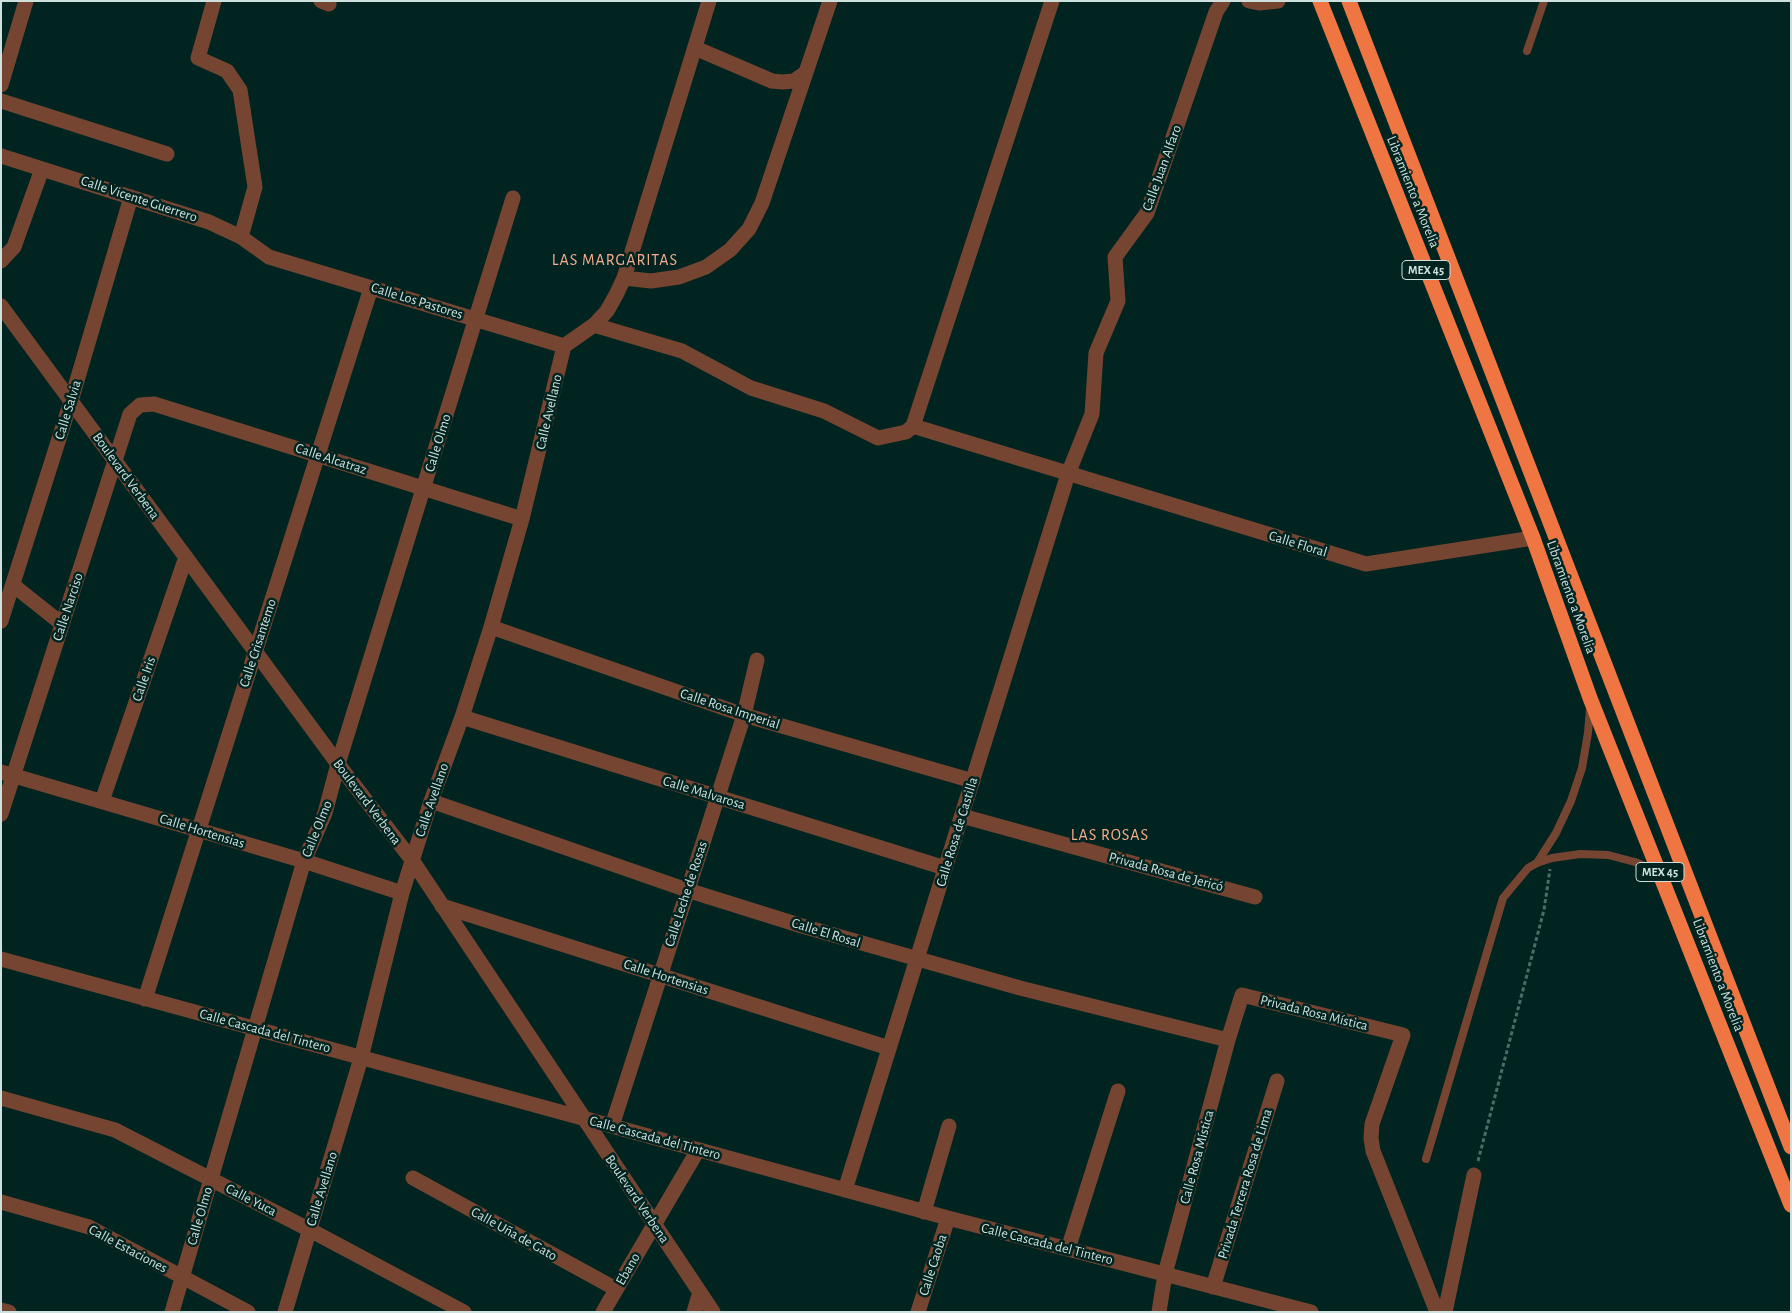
<!DOCTYPE html>
<meta charset="utf-8">
<style>
body{margin:0}
#map{position:relative;width:1792px;height:1313px;overflow:hidden;background:#012420;font-family:"Alegreya Sans",sans-serif}
canvas{display:block}
.frame{position:absolute;inset:0;border:2px solid #cfe1de;pointer-events:none}
</style>
<div id="map">
<canvas width="1792" height="1313"></canvas>
<div class="frame"></div>
</div>
<script>
const ctx = document.querySelector('canvas').getContext('2d');
ctx.lineJoin = 'round';
function poly(rows) {
  const path = new Path2D();
  for (const r of rows) {
    path.moveTo(r[0], r[1]);
    for (let i = 2; i < r.length; i += 2) path.lineTo(r[i], r[i + 1]);
  }
  return path;
}
function trace(path, color, width, dash) {
  ctx.strokeStyle = color;
  ctx.lineWidth = width;
  ctx.lineCap = dash ? 'butt' : 'round';
  ctx.setLineDash(dash || []);
  ctx.stroke(path);
}
function drawText(font, color, halo, rows, align = 'center') {
  ctx.font = font + ' "Alegreya Sans",sans-serif';
  ctx.lineWidth = 5;
  ctx.setLineDash([]);
  ctx.textBaseline = 'middle';
  ctx.strokeStyle = halo;
  ctx.fillStyle = color;
  for (const [text, x, y, turn = 0] of rows) {
    ctx.save();
    ctx.translate(x, y);
    ctx.rotate((+turn || 0) * Math.PI / 180);
    ctx.textAlign = isNaN(turn) ? turn : align;
    if (halo) ctx.strokeText(text, 0, 0);
    ctx.fillText(text, 0, 0);
    ctx.restore();
  }
}
trace(poly([
 [1478,1161,1544,910,1550,869]
]), '#4e6b67', 3, [4, 2.5]);
trace(poly([
 [1527,51,1544,1],
 [1537,863,1556,833,1571,801,1582,768,1588,733,1590,709],
 [1426,1159,1503,898,1528,868,1537,863,1552,858,1580,854,1608,855,1635,862,1657,871]
]), '#754532', 8);
trace(poly([
 [214,1,198,58,227,71,240,90,255,187,241,237],
 [321,1,329,4],
 [1249,1,1259,3,1278,1],
 [695,48,772,81,783,82,794,81,804,74],
 [1,85,26,1],
 [1,101,167,154],
 [1,156,209,222,241,237,269,257,564,346],
 [1,261,14,247,42,169],
 [624,278,651,281,679,277,706,267,730,250,749,229,762,203,830,1],
 [1,306,338,764,412,860,713,1312],
 [594,325,682,351,751,388,824,411,878,438,906,432,913,426,1366,564,1533,538],
 [564,346,594,325,607,311,616,295,624,278,709,1],
 [913,426,1052,1],
 [13,585,62,624],
 [1,621,71,401,131,197],
 [491,627,744,715,973,781],
 [462,717,945,868],
 [1,772,304,861,402,893],
 [102,801,186,557],
 [431,801,687,890,802,926,1020,988,1228,1040],
 [1,814,130,414,140,405,154,404,522,519],
 [962,816,1255,897],
 [442,906,889,1048],
 [1,959,948,1218,1311,1312],
 [145,999,371,288],
 [1,1098,115,1130,310,1230,464,1312],
 [612,1126,744,715,757,660],
 [413,1178,616,1289],
 [845,1190,1068,474,1092,414,1096,353,1118,301,1115,257,1147,213,1216,12,1223,1],
 [1,1202,89,1227,248,1312],
 [924,1212,949,1126],
 [1068,1249,1118,1091],
 [1213,1287,1277,1081],
 [1,1310,9,1312],
 [172,1312,304,861,325,813,338,764,513,198],
 [285,1312,361,1058,402,893,431,801,462,717,491,627,522,519,564,346],
 [603,1312,698,1150],
 [694,1312,700,1292],
 [918,1312,948,1218],
 [1159,1312,1165,1274,1228,1040,1242,995,1403,1035,1372,1124,1371,1138,1373,1151,1437,1312],
 [1445,1312,1474,1175]
]), '#754532', 15);
trace(poly([
 [1320,1,1533,538,1590,698,1791,1205],
 [1349,1,1791,1147]
]), '#ef7642', 15);
for (const [x, y, w] of [
 [1426,270,48],
 [1660,872,48]
]) {
  const box = new Path2D();
  box.roundRect(x - w / 2, y - 9.5, w, 19, 4);
  ctx.fillStyle = '#012420';
  ctx.fill(box);
  trace(box, '#cfe1de', 1);
}
drawText('bold 12px', '#cfe1de', null, [
 ["MEX 45",1426,270],
 ["MEX 45",1660,872]
]);
drawText('14px', '#cfe1de', '#012420', [
 ["Calle Juan Alfaro",1162,168,-70],
 ["Libramiento a Morelia",1413,192,68],
 ["Calle Vicente Guerrero",139,199,18],
 ["Calle Los Pastores",417,301,17],
 ["Calle Salvia",68,410,-73],
 ["Calle Avellano",549,412,-77],
 ["Calle Olmo",438,443,-73],
 ["Calle Alcatraz",331,459,18],
 ["Boulevard Verbena",126,476,54],
 ["Calle Floral",1298,544,17],
 ["Libramiento a Morelia",1571,597,70],
 ["Calle Narciso",68,607,-72],
 ["Calle Crisantemo",258,643,-72],
 ["Calle Iris",144,679,-71],
 ["Calle Rosa Imperial",730,709,18],
 ["Calle Malvarosa",704,793,17],
 ["Calle Avellano",432,800,-71],
 ["Boulevard Verbena",367,802,53],
 ["Calle Olmo",317,829,-68],
 ["Calle Hortensias",202,831,17],
 ["Calle Rosa de Castilla",957,832,-73],
 ["Privada Rosa de Jericó",1166,872,15],
 ["Calle Leche de Rosas",686,894,-72],
 ["Calle El Rosal",826,933,17],
 ["Libramiento a Morelia",1718,975,69],
 ["Calle Hortensias",666,977,18],
 ["Privada Rosa Mística",1314,1013,14],
 ["Calle Cascada del Tintero",265,1031,15],
 ["Calle Cascada del Tintero",655,1138,15],
 ["Calle Rosa Mística",1197,1157,-75],
 ["Privada Tercera Rosa de Lima",1245,1184,-73],
 ["Calle Avellano",322,1189,-73],
 ["Boulevard Verbena",637,1199,56],
 ["Calle Yuca",251,1200,27],
 ["Calle Olmo",200,1216,-74],
 ["Calle Uña de Gato",514,1234,29],
 ["Calle Cascada del Tintero",1047,1244,14],
 ["Calle Estaciones",128,1249,28],
 ["Calle Caoba",933,1265,-72],
 ["Ebano",628,1269,-60]
]);
ctx.letterSpacing = '1px';
drawText('16px', '#f9ac8e', '#012420', [
 ["LAS MARGARITAS",615,260],
 ["LAS ROSAS",1110,835]
]);
ctx.letterSpacing = '0px';
</script>
